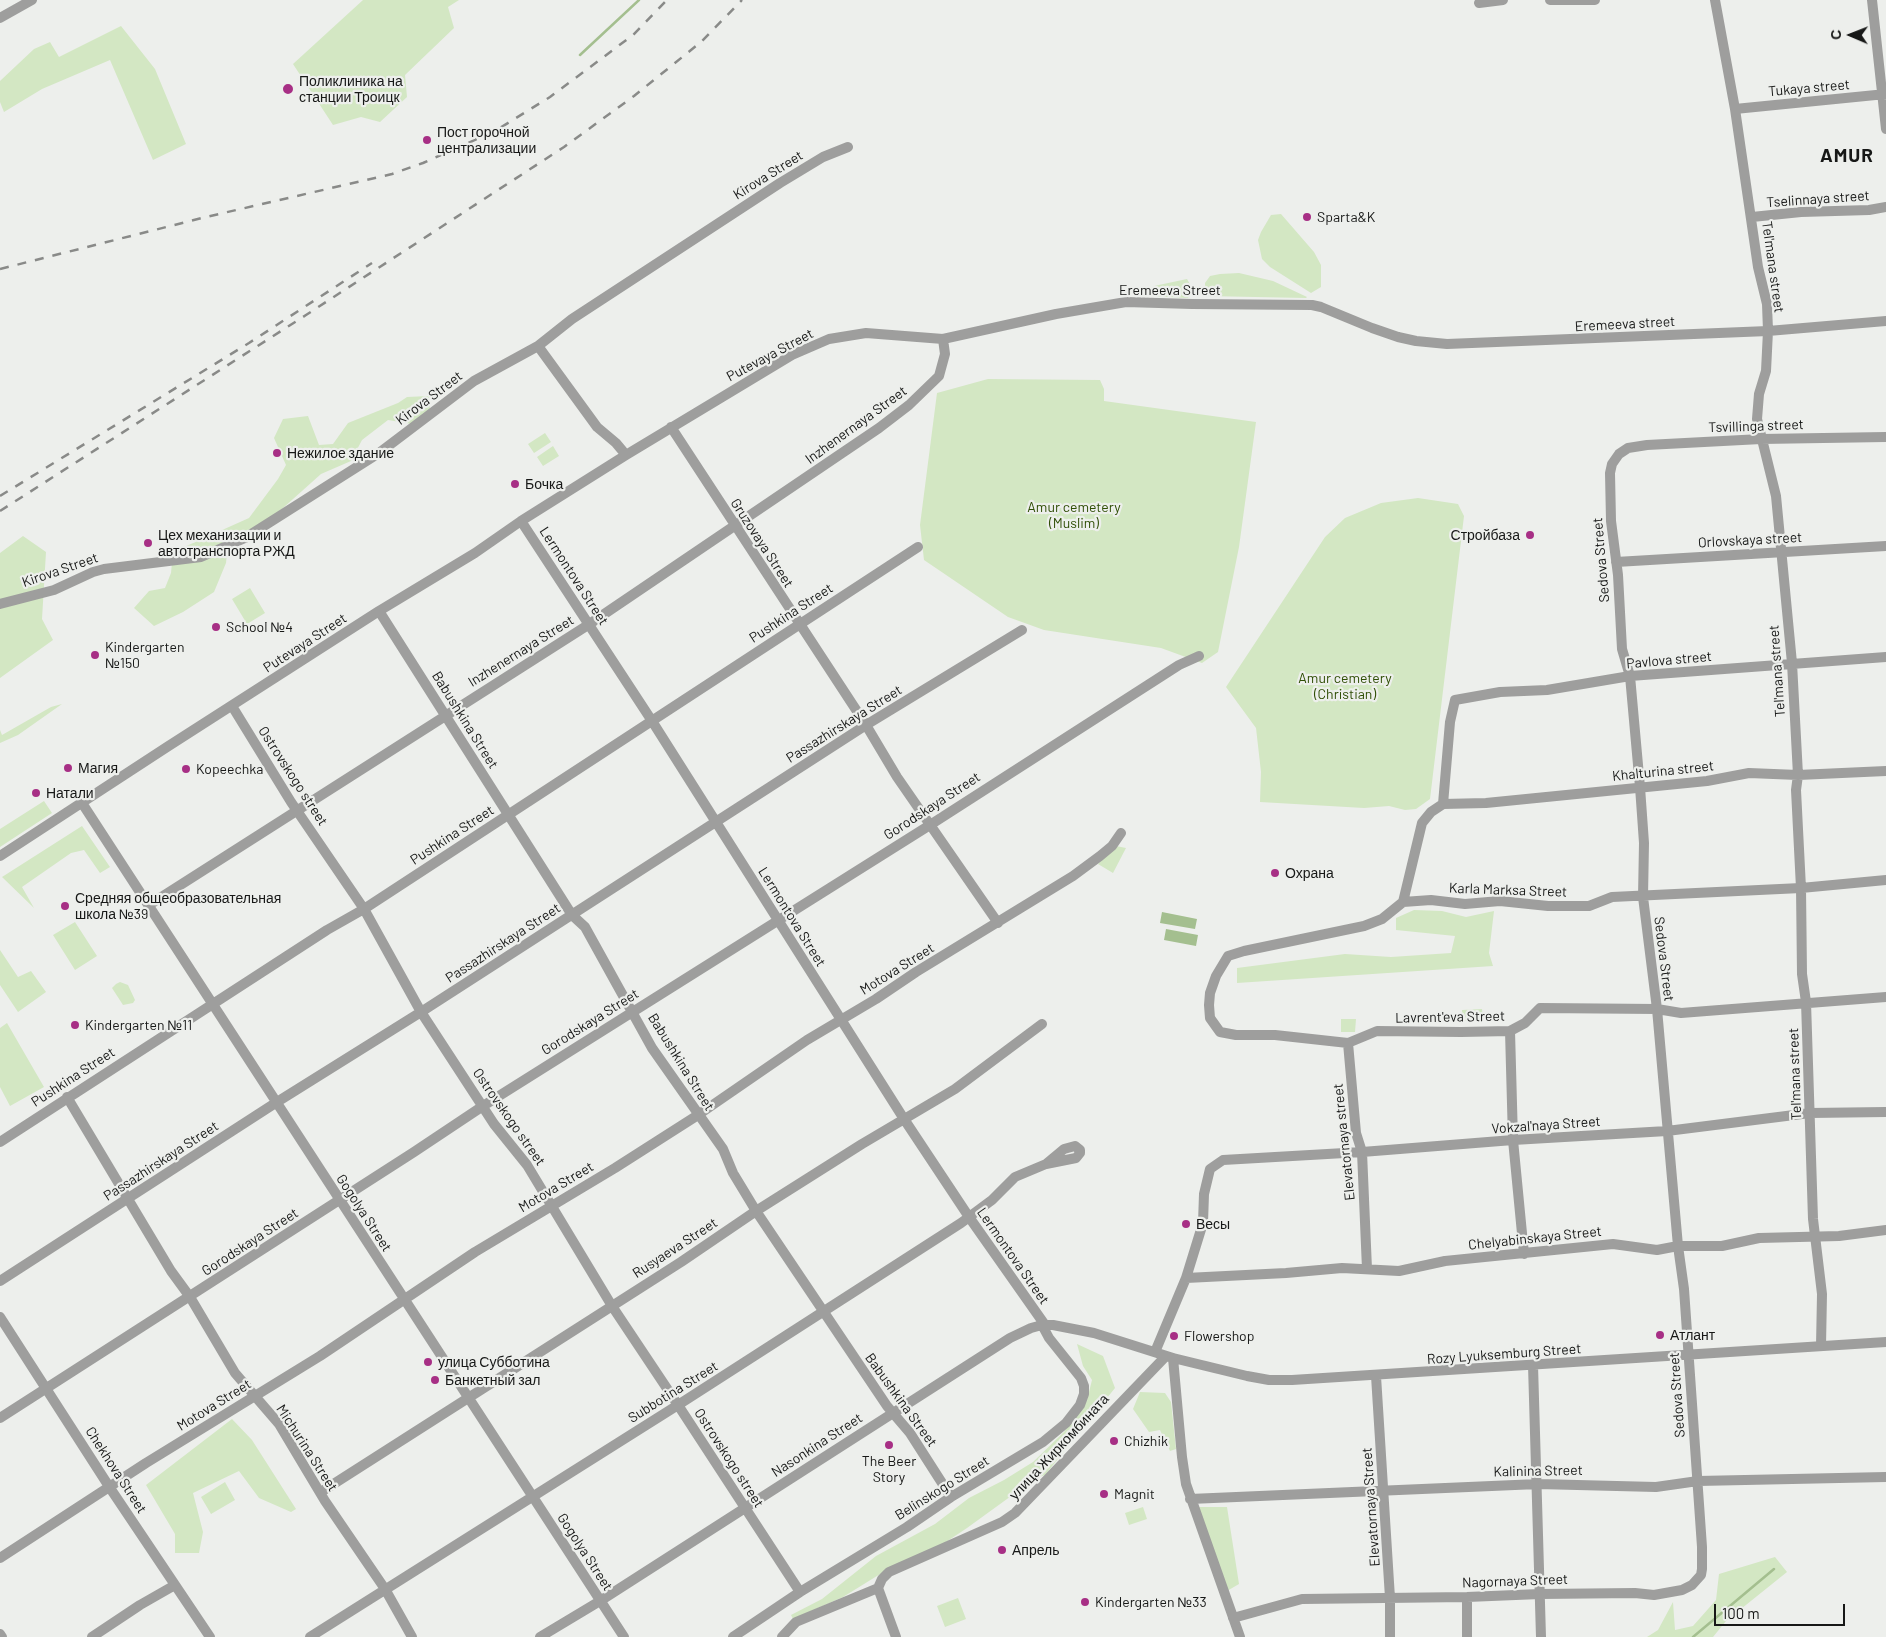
<!DOCTYPE html>
<meta charset="utf-8">
<style>
body{margin:0}
#map{position:relative;width:1886px;height:1637px;overflow:hidden;background:#edefec;font-family:Barlow,sans-serif}
canvas{display:block}
.north{position:absolute;left:1826px;top:10px;width:50px;height:50px;-webkit-text-stroke:4px #edefec;paint-order:stroke;rotate:271deg;font-size:14px;font-weight:700;line-height:20px;text-align:center;color:#171817}
.north::after{content:'';display:block;margin:auto;width:18px;height:22px;background:#171817;clip-path:polygon(50% 0,100% 100%,50% 72%,0 100%)}
.scale{position:absolute;left:1714px;top:1604px;width:131px;height:22px;box-sizing:border-box;border:2px solid #171817;border-top:0;padding-left:6px;font-size:15px;line-height:18px;white-space:nowrap;color:#171817;-webkit-text-stroke:4px #edefec;paint-order:stroke}
</style>
<div id="map">
<canvas width="1886" height="1637"></canvas>
<div class="north">С</div>
<div class="scale">100 m</div>
</div>
<script>
const ctx = document.querySelector('canvas').getContext('2d');
ctx.lineJoin = 'round';
function fillPath(path, color) {
  ctx.fillStyle = color;
  ctx.fill(path, 'evenodd');
}
function poly(rows) {
  const path = new Path2D();
  for (const r of rows) {
    path.moveTo(r[0], r[1]);
    for (let i = 2; i < r.length; i += 2) path.lineTo(r[i], r[i + 1]);
  }
  return path;
}
function trace(path, color, width, dash) {
  ctx.strokeStyle = color;
  ctx.lineWidth = width;
  ctx.lineCap = dash ? 'butt' : 'round';
  ctx.setLineDash(dash || []);
  ctx.stroke(path);
}
function drawText(font, color, halo, rows, align = 'center') {
  ctx.font = font + ' Barlow,sans-serif';
  ctx.lineWidth = 4.5;
  ctx.setLineDash([]);
  ctx.textBaseline = 'middle';
  ctx.strokeStyle = halo;
  ctx.fillStyle = color;
  for (const [text, x, y, turn = 0] of rows) {
    ctx.save();
    ctx.translate(x, y);
    ctx.rotate((+turn || 0) * Math.PI / 180);
    ctx.textAlign = isNaN(turn) ? turn : align;
    if (halo) ctx.strokeText(text, 0, 0);
    ctx.fillText(text, 0, 0);
    ctx.restore();
  }
}
fillPath(poly([
 [363,0,459,0,448,7,454,28,405,75,407,97,380,122,361,117,333,125,293,64],
 [121,26,155,69,186,144,153,160,110,60,42,89,4,112,0,102,0,81,34,49,50,42,59,57],
 [1281,214,1314,252,1321,265,1321,287,1311,293,1270,267,1262,259,1258,240,1261,232,1271,215],
 [1239,273,1273,281,1307,297,1306,298,1205,296,1205,283,1210,276,1220,274],
 [1187,279,1191,286,1191,292,1188,298,1150,296,1149,293,1154,286],
 [988,379,1100,380,1104,389,1104,401,1256,422,1239,547,1218,652,1202,663,1161,648,1044,630,1008,617,924,560,920,525,937,393],
 [429,396,430,410,412,424,388,420,362,440,351,461,321,474,283,508,266,521,228,543,226,563,214,592,183,612,154,626,134,608,149,591,165,588,171,573,173,552,249,518,278,479,286,465,274,438,283,419,308,416,319,445,333,444,348,423,398,403,407,397],
 [545,433,551,442,534,453,528,444],
 [553,446,559,456,543,466,537,457],
 [1418,498,1458,504,1464,516,1430,799,1416,809,1405,810,1389,806,1364,808,1260,802,1261,772,1256,728,1226,687,1325,537,1345,518,1381,503],
 [23,536,46,552,42,619,53,640,0,678,0,553],
 [250,588,265,613,247,624,232,599],
 [62,704,18,735,0,743,0,730,2,735,51,707],
 [44,801,52,813,0,847,0,829],
 [82,826,110,867,100,873,84,850,71,853,22,887,34,908,2,877],
 [1116,846,1126,848,1113,873,1098,864],
 [1414,910,1442,911,1466,917,1494,911,1489,953,1493,966,1237,983,1237,968,1345,954,1391,957,1451,953,1455,936,1396,930,1396,918],
 [75,922,97,956,75,970,53,935],
 [0,950,18,977,31,971,46,992,18,1012,0,985],
 [120,982,128,985,135,1000,133,1003,123,1005,112,988,116,984],
 [1482,1009,1483,1020,1462,1021,1462,1010],
 [1341,1019,1356,1019,1355,1032,1341,1032],
 [7,1023,44,1087,10,1106,0,1087,0,1028],
 [1077,1344,1103,1356,1115,1388,1045,1475,1036,1478,967,1528,934,1550,885,1571,843,1597,793,1619,791,1615,822,1599,876,1556,935,1524,969,1498,1004,1480,1033,1462,1064,1432,1087,1400,1092,1380,1083,1366],
 [1140,1392,1165,1393,1171,1402,1176,1449,1170,1451,1160,1430,1149,1432,1133,1409],
 [232,1419,252,1440,296,1509,291,1512,259,1498,239,1471,193,1493,203,1532,199,1553,175,1553,175,1534,146,1485],
 [225,1482,235,1500,211,1514,201,1497],
 [1143,1507,1147,1519,1129,1525,1125,1513],
 [1198,1507,1227,1507,1239,1584,1227,1591],
 [1775,1557,1787,1572,1726,1621,1713,1637,1647,1637,1658,1630,1673,1602,1675,1630,1693,1626,1716,1600,1719,1574],
 [958,1598,966,1619,945,1627,937,1606]
]), '#d3e7c3');
fillPath(poly([
 [1162,912,1197,919,1195,929,1160,923],
 [1166,929,1198,935,1196,946,1164,940]
]), '#a4bf8f');
trace(poly([
 [580,55,639,0],
 [1693,1637,1774,1569]
]), '#a4bf8f', 2.5);
trace(poly([
 [1550,0,1595,0],
 [1715,0,1735,109,1758,267,1767,304,1768,331,1766,371,1759,394,1757,419,1776,496,1792,663,1798,775,1796,790,1801,888,1802,974,1806,1002,1813,1219,1822,1294,1821,1346],
 [1872,0,1886,129],
 [1479,3,1503,0],
 [0,18,32,0],
 [1735,109,1886,94],
 [1752,217,1801,212,1869,210,1886,207],
 [538,346,597,427,616,443,626,455],
 [671,427,866,725,897,777,998,923],
 [521,521,652,721,904,1119,969,1217,1045,1325],
 [1616,562,1886,546],
 [0,604,54,590,93,572,104,569,201,557,245,538,379,453,474,381,538,346,572,319,780,183,823,157,848,147],
 [379,611,572,915,585,927,652,1048,723,1149,733,1173,756,1211,887,1406,910,1433,951,1497],
 [232,706,291,802,364,909,421,1012,494,1124,527,1165,612,1306,678,1405,800,1592],
 [82,803,624,1637],
 [1443,804,1486,803,1707,781,1749,773,1798,775,1886,771],
 [0,856,167,747,379,611,475,553,521,521,626,455,792,355,829,339,866,333,943,339,1056,314,1126,302,1192,304,1312,305,1321,307,1372,328,1398,337,1416,341,1447,344,1768,331,1886,321],
 [1886,880,1801,888,1612,897,1589,906,1548,906,1500,901,1465,904,1431,900,1403,902,1382,919,1364,926,1244,951,1228,956,1216,976,1210,993,1209,1005,1210,1018,1220,1032,1236,1035,1275,1035,1348,1043,1377,1031,1461,1032,1510,1031,1525,1023,1540,1008,1657,1009,1681,1013,1886,997],
 [1403,902,1422,823,1431,812,1443,804,1450,722,1455,700,1500,692,1547,690,1630,676,1886,657],
 [149,905,588,625,879,428,909,405,939,376,945,354,943,339],
 [1510,1031,1513,1140,1524,1254],
 [1348,1043,1356,1133,1362,1152,1367,1269],
 [67,1097,171,1271,190,1297,235,1373,279,1424,325,1501,385,1589,412,1637],
 [0,1142,327,930,364,909,918,547],
 [1186,1278,1286,1273,1342,1268,1399,1271,1445,1261,1613,1244,1657,1250,1678,1246,1722,1246,1759,1238,1839,1236,1886,1230],
 [0,1281,277,1102,421,1012,866,725,1022,630],
 [0,1317,110,1488,210,1637],
 [1155,1352,1186,1278,1203,1223,1204,1194,1210,1169,1223,1160,1362,1152,1513,1140,1667,1131,1810,1113,1886,1112],
 [1173,1358,1182,1457,1186,1484,1240,1637],
 [1533,1365,1541,1637],
 [1376,1376,1390,1598,1390,1637],
 [0,1418,414,1152,483,1106,930,825,1179,665,1199,656],
 [321,1492,681,1262,756,1211,862,1144,955,1089,1042,1024],
 [1190,1499,1538,1484,1656,1487,1698,1481,1886,1477],
 [0,1558,146,1463,320,1356,475,1252,615,1168,698,1115,807,1040,876,999,916,972,1073,876,1100,856,1112,846,1121,833],
 [1467,1597,1467,1637],
 [1233,1618,1302,1599,1467,1597,1540,1594,1635,1593,1654,1595,1682,1590,1692,1585,1701,1575,1702,1569,1702,1547,1684,1289,1678,1246,1657,1009,1643,897,1644,843,1640,787,1630,676,1622,649,1618,575,1611,521,1610,473,1612,464,1619,454,1628,448,1647,445,1761,439,1886,437],
 [0,1634,2,1637],
 [92,1637,140,1605,175,1585],
 [310,1637,678,1405,961,1223,992,1200,1015,1177,1046,1164,1076,1158,1080,1153,1080,1150,1075,1146,1064,1149,1046,1164],
 [540,1637,600,1601,1010,1338,1031,1328,1042,1325,1053,1325,1094,1333,1173,1358,1247,1376,1269,1380,1292,1380,1886,1342],
 [733,1637,800,1592,907,1527,951,1497,1043,1442,1066,1423,1080,1405,1084,1394,1084,1386,1081,1378,1049,1338,1042,1325],
 [782,1637,796,1622,878,1588],
 [896,1637,878,1588,882,1579,889,1572,1002,1522,1015,1513,1166,1356]
]), '#9e9e9d', 10);
trace(poly([
 [0,269,206,217,392,174,423,163,495,131,550,97,633,35,667,0],
 [0,496,249,343,372,263],
 [0,511,306,315,564,147,634,96,701,42,742,0]
]), '#898a88', 2.5, [9, 9]);
for (const [x, y, r, color] of [
 [288,89,6,"#a72f85"],
 [427,140,5,"#a72f85"],
 [1307,217,5,"#a72f85"],
 [277,453,5,"#a72f85"],
 [515,484,5,"#a72f85"],
 [1530,535,5,"#a72f85"],
 [148,543,5,"#a72f85"],
 [216,627,5,"#a72f85"],
 [95,655,5,"#a72f85"],
 [68,768,5,"#a72f85"],
 [186,769,5,"#a72f85"],
 [36,793,5,"#a72f85"],
 [1275,873,5,"#a72f85"],
 [65,906,5,"#a72f85"],
 [75,1025,5,"#a72f85"],
 [1186,1224,5,"#a72f85"],
 [1660,1335,5,"#a72f85"],
 [1174,1336,5,"#a72f85"],
 [428,1362,5,"#a72f85"],
 [435,1380,5,"#a72f85"],
 [1114,1441,5,"#a72f85"],
 [889,1445,5,"#a72f85"],
 [1104,1494,5,"#a72f85"],
 [1002,1550,5,"#a72f85"],
 [1085,1602,5,"#a72f85"]
]) {
  const dot = new Path2D();
  dot.arc(x, y, r, 0, 2 * Math.PI);
  ctx.fillStyle = color;
  ctx.fill(dot);
  trace(dot, '#edefec', 2);
}
drawText('14px', '#171817', '#edefec', [
 ["Поликлиника на",299,81],
 ["станции Троицк",299,97],
 ["Пост горочной",437,132],
 ["централизации",437,148],
 ["Sparta&K",1317,217],
 ["Нежилое здание",287,453],
 ["Бочка",525,484],
 ["Цех механизации и",158,535],
 ["автотранспорта РЖД",158,551],
 ["Стройбаза",1520,535,"right"],
 ["School №4",226,627],
 ["Kindergarten",105,647],
 ["№150",105,663],
 ["Магия",78,768],
 ["Kopeechka",196,769],
 ["Натали",46,793],
 ["Охрана",1285,873],
 ["Средняя общеобразовательная",75,898],
 ["школа №39",75,914],
 ["Kindergarten №11",85,1025],
 ["Весы",1196,1224],
 ["Атлант",1670,1335],
 ["Flowershop",1184,1336],
 ["улица Субботина",438,1362],
 ["Банкетный зал",445,1380],
 ["Chizhik",1124,1441],
 ["The Beer",889,1461,"center"],
 ["Story",889,1477,"center"],
 ["Magnit",1114,1494],
 ["Апрель",1012,1550],
 ["Kindergarten №33",1095,1602]
], 'left');
drawText('14px', '#171817', '#edefec', [
 ["Tukaya street",1809,88,-5],
 ["Kirova Street",768,175,-32],
 ["Tselinnaya street",1818,199,-4],
 ["Tel'mana street",1773,267,82],
 ["Eremeeva Street",1170,290],
 ["Eremeeva street",1625,324,-3],
 ["Putevaya Street",770,355,-28],
 ["Kirova Street",429,398,-37],
 ["Inzhenernaya Street",856,425,-36],
 ["Tsvillinga street",1756,426,-2],
 ["Orlovskaya street",1750,540,-3],
 ["Gruzovaya Street",762,543,57],
 ["Sedova Street",1601,560,-95],
 ["Kirova Street",60,570,-19],
 ["Lermontova Street",574,576,57],
 ["Pushkina Street",791,613,-33],
 ["Putevaya Street",305,643,-33],
 ["Inzhenernaya Street",521,651,-32],
 ["Pavlova street",1669,660,-5],
 ["Tel'mana street",1777,671,-94],
 ["Babushkina Street",465,720,58],
 ["Passazhirskaya Street",844,724,-32],
 ["Khalturina street",1663,771,-6],
 ["Ostrovskogo street",293,776,57],
 ["Gorodskaya Street",932,806,-33],
 ["Pushkina Street",452,835,-33],
 ["Karla Marksa Street",1508,890,2],
 ["Lermontova Street",792,917,58],
 ["Passazhirskaya Street",503,943,-33],
 ["Sedova Street",1664,959,83],
 ["Motova Street",897,969,-32],
 ["Lavrent'eva Street",1450,1017,-1],
 ["Gorodskaya Street",590,1022,-32],
 ["Babushkina Street",681,1062,58],
 ["Tel'mana street",1795,1074,-92],
 ["Pushkina Street",73,1077,-33],
 ["Ostrovskogo street",509,1117,55],
 ["Vokzal'naya Street",1546,1125,-4],
 ["Elevatornaya street",1344,1142,-96],
 ["Passazhirskaya Street",161,1161,-33],
 ["Motova Street",556,1187,-31],
 ["Gogolya Street",364,1213,57],
 ["Chelyabinskaya Street",1535,1238,-6],
 ["Gorodskaya Street",250,1242,-33],
 ["Rusyaeva Street",675,1248,-33],
 ["Lermontova Street",1013,1256,55],
 ["Rozy Lyuksemburg Street",1504,1354,-4],
 ["Subbotina Street",673,1392,-32],
 ["Sedova Street",1677,1395,-94],
 ["Babushkina Street",901,1400,54],
 ["Motova Street",214,1405,-32],
 ["Nasonkina Street",817,1445,-33],
 ["улица Жиркомбината",1059,1447,-47],
 ["Michurina Street",307,1448,57],
 ["Ostrovskogo street",729,1458,57],
 ["Chekhova Street",116,1470,57],
 ["Kalinina Street",1538,1471,-1],
 ["Belinskogo Street",942,1488,-32],
 ["Elevatornaya Street",1371,1507,-94],
 ["Gogolya Street",585,1552,57],
 ["Nagornaya Street",1515,1581,-2]
]);
drawText('14px', '#2f4e05', '#edefec', [
 ["Amur cemetery",1074,507],
 ["(Muslim)",1074,523],
 ["Amur cemetery",1345,678],
 ["(Christian)",1345,694]
]);
ctx.letterSpacing = '1px';
drawText('bold 19px', '#171817', '#edefec', [
 ["AMUR",1847,156]
]);
ctx.letterSpacing = '0px';
</script>
